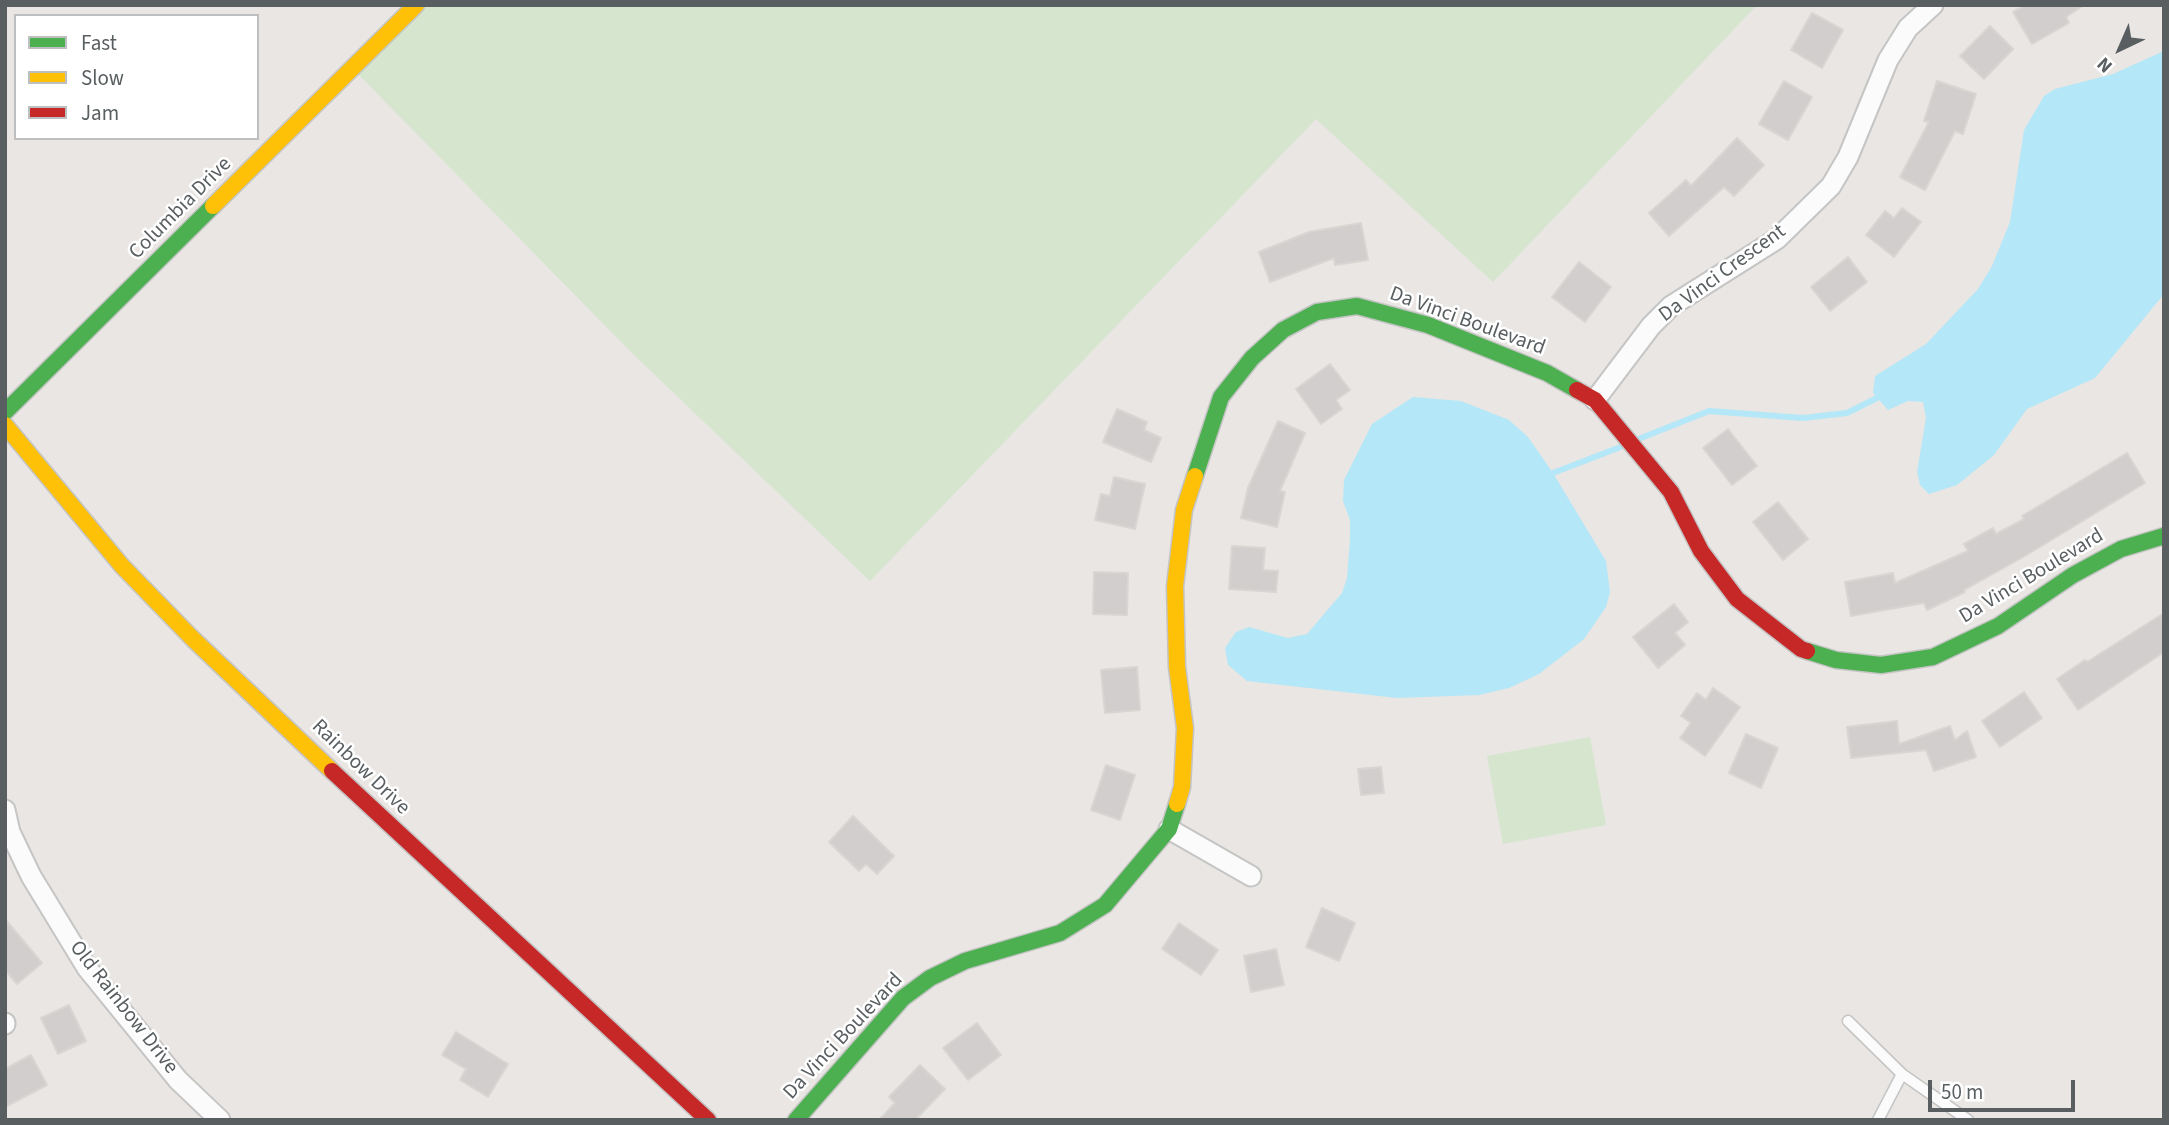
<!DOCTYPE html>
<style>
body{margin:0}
#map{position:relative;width:2169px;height:1125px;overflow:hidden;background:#e9e6e3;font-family:"Source Sans 3",sans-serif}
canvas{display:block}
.frame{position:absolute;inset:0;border:7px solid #595f61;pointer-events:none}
.legend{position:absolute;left:14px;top:14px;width:245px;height:126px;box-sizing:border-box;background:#fff;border:2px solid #bdbfc0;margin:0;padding:9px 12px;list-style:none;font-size:21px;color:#595f61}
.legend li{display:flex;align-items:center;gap:14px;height:35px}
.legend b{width:35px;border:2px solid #bdbfc0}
.north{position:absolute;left:2085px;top:14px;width:70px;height:70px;-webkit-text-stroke:5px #fff;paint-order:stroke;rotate:224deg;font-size:19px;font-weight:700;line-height:28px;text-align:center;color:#595f61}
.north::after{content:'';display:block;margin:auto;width:24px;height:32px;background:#595f61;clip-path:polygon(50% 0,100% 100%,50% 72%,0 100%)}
.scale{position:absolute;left:1928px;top:1080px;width:147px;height:32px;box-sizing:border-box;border:4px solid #595f61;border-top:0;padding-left:9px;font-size:21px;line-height:24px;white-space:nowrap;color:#595f61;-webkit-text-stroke:5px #fff;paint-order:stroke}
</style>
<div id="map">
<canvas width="2169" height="1125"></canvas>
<div class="frame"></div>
<ul class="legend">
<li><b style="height:9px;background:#4caf50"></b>Fast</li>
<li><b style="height:9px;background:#ffc107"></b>Slow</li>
<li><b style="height:9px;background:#c62828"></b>Jam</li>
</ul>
<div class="north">N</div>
<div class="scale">50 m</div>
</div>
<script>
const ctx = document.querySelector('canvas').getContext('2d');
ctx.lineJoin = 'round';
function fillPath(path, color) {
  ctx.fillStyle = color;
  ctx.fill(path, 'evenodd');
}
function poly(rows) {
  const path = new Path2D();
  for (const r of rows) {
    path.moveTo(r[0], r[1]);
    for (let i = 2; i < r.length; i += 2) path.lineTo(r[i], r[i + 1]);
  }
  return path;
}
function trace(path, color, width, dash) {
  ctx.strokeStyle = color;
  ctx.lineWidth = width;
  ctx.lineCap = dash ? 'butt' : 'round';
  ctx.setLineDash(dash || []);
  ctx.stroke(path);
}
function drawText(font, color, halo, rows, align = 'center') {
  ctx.font = font + ' "Source Sans 3",sans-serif';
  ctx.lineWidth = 5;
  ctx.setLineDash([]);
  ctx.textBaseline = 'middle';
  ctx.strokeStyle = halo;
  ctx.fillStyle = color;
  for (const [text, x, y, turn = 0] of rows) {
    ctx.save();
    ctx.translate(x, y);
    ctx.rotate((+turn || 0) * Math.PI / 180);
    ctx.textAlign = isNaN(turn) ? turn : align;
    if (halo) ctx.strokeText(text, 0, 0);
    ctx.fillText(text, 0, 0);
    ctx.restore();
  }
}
fillPath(poly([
 [421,5,1757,5,1493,282,1316,119,870,581,631,352,354,70],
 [1590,737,1606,825,1503,844,1487,756]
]), '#d5e5ce');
fillPath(poly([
 [2164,51,2164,294,2095,378,2027,409,1994,455,1957,485,1929,494,1920,485,1917,472,1926,418,1923,402,1908,401,1888,410,1873,393,1875,376,1926,344,1978,289,1992,266,2010,222,2024,130,2044,96,2055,89,2113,74],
 [1413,397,1461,401,1509,420,1528,437,1553,473,1606,561,1610,592,1606,607,1584,639,1539,674,1509,688,1479,695,1397,698,1247,681,1228,665,1225,648,1236,632,1249,627,1288,638,1307,634,1342,593,1347,578,1350,539,1350,520,1343,501,1344,480,1372,424]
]), '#b4e7f7');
trace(poly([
 [1636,440,1709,411,1803,418,1847,413,1877,398],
 [1553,473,1623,446]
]), '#b4e7f7', 6);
const building = poly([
 [2026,5,2084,5,2066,17,2069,23,2032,44,2013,12,2026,5],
 [1812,13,1843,30,1822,68,1791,50,1812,13],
 [1990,26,2013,49,1984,79,1960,56,1990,26],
 [1784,81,1812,97,1788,140,1759,124,1784,81],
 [1937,81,1976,94,1963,134,1955,131,1925,190,1900,177,1929,122,1924,121,1937,81],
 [1737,138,1764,165,1734,196,1724,187,1669,236,1649,213,1686,180,1691,186,1737,138],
 [1902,208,1921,222,1894,257,1866,235,1885,211,1894,218,1902,208],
 [1361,223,1368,260,1335,265,1334,258,1270,282,1259,252,1309,232,1361,223],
 [1848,257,1867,282,1830,311,1811,287,1848,257],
 [1579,262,1611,287,1585,322,1552,297,1579,262],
 [1330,364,1350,390,1336,400,1342,409,1321,424,1296,389,1330,364],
 [1117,409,1147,422,1144,430,1161,438,1151,462,1103,442,1117,409],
 [1278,421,1305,433,1280,491,1285,492,1277,527,1241,518,1248,488,1278,421],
 [1728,429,1757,466,1732,485,1703,448,1728,429],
 [2127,453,2145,483,2025,556,1964,590,1965,592,1927,610,1924,603,1851,616,1845,582,1893,573,1895,583,1968,551,1964,544,1993,528,1996,534,2024,519,2022,516,2127,453],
 [1114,477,1145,484,1135,529,1095,520,1101,494,1110,496,1114,477],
 [1778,502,1808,539,1783,560,1753,522,1778,502],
 [1232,546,1265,548,1263,570,1278,571,1276,592,1229,589,1232,546],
 [1094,572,1128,573,1127,615,1093,614,1094,572],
 [1674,604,1688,622,1675,633,1685,645,1658,668,1633,637,1674,604],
 [2164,613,2164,652,2078,710,2057,679,2085,660,2087,662,2164,613],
 [1137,667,1140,710,1105,713,1101,670,1137,667],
 [1713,688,1740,707,1705,756,1680,738,1691,723,1681,716,1697,693,1706,700,1713,688],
 [2024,692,2042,718,2000,747,1982,721,2024,692],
 [1897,721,1899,744,1950,726,1955,740,1967,731,1976,757,1934,771,1926,750,1851,758,1847,727,1897,721],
 [1746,734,1778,748,1761,788,1729,773,1746,734],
 [1106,765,1135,775,1120,820,1091,810,1106,765],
 [1381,767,1384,793,1361,795,1358,769,1381,767],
 [853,816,894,856,877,874,866,864,859,871,829,842,853,816],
 [1322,908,1355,923,1339,961,1306,947,1322,908],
 [5,919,42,963,17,984,5,970,5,919],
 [1179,923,1218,950,1201,975,1162,949,1179,923],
 [1276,949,1284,985,1251,992,1244,956,1276,949],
 [69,1005,86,1041,58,1054,41,1018,69,1005],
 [977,1023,1001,1055,968,1080,943,1048,977,1023],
 [456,1032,508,1064,488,1097,460,1080,466,1069,442,1055,456,1032],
 [31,1055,47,1085,5,1107,5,1069,31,1055],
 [920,1065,945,1089,915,1120,879,1120,895,1103,889,1097,920,1065]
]);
fillPath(building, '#d1cecd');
trace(building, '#d8d6d2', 2);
const lane = poly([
 [1848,1021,1902,1074,1968,1120],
 [1878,1120,1902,1074]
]);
const street = poly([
 [1595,400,1651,326,1671,306,1777,239,1831,186,1848,157,1888,60,1908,28,1933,5],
 [5,810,10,832,31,876,87,968,178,1080,220,1120],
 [1169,829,1251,876],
 [5,1023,5,1024]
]);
const fast = poly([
 [5,412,213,206],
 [1195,476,1221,397,1252,358,1283,330,1317,312,1357,306,1428,325,1547,373,1577,390],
 [1807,651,1836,660,1881,665,1933,657,1998,626,2073,575,2121,549,2164,536],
 [796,1120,903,998,930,978,965,961,1060,933,1105,905,1169,829,1177,804]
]);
const slow = poly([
 [213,206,416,5],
 [5,425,122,566,193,639,332,771],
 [1177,804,1182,787,1185,728,1177,667,1175,586,1184,510,1195,476]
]);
const jam = poly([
 [1577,390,1595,400,1671,492,1701,551,1737,599,1801,649,1807,651],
 [332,771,708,1120]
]);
trace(lane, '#c4c5c4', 13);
trace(street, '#c4c5c4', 23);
trace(fast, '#c4c4c4', 19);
trace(slow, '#c4c4c4', 19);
trace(jam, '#c4c4c4', 19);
trace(lane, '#fcfbfb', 10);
trace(street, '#fcfbfb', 19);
trace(fast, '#4caf50', 16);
trace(slow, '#ffc107', 16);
trace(jam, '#c62828', 16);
drawText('21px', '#595f61', '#fff', [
 ["Columbia Drive",181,209,-45],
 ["Da Vinci Crescent",1723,274,-36],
 ["Da Vinci Boulevard",1467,322,20],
 ["Da Vinci Boulevard",2032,577,-31],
 ["Rainbow Drive",360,768,44],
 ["Old Rainbow Drive",123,1008,52],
 ["Da Vinci Boulevard",844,1037,-47]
]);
</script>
